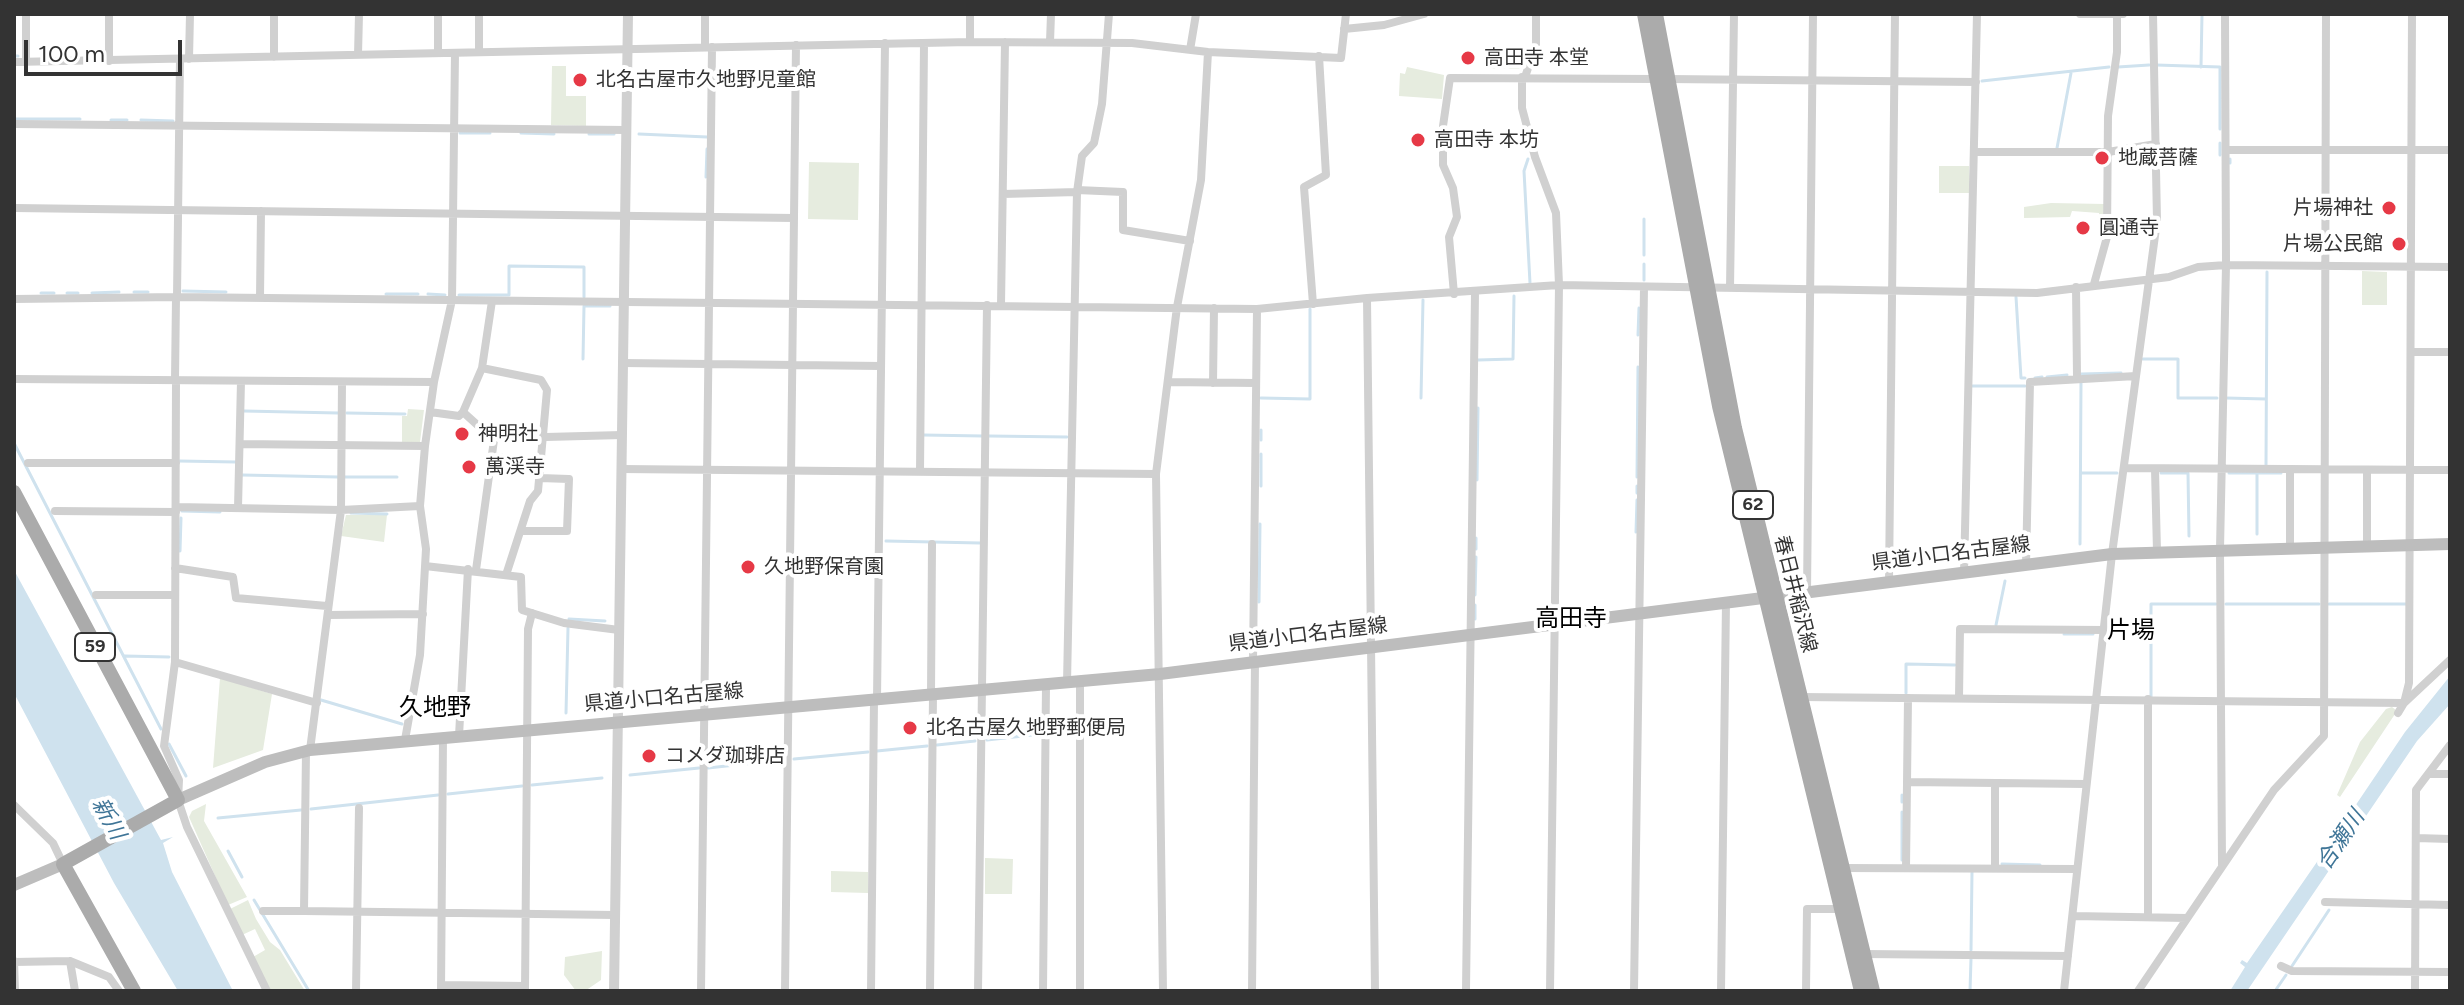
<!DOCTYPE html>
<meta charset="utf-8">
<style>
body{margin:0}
#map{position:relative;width:2464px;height:1005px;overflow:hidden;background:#fff;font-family:Figtree,sans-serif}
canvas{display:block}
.frame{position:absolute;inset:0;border:16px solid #333;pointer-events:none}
.scale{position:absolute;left:24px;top:40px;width:158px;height:36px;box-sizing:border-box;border:4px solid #333;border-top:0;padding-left:10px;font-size:24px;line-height:28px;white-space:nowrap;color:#333;-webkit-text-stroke:6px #fff;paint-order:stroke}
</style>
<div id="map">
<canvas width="2464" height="1005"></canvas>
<div class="frame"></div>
<div class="scale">100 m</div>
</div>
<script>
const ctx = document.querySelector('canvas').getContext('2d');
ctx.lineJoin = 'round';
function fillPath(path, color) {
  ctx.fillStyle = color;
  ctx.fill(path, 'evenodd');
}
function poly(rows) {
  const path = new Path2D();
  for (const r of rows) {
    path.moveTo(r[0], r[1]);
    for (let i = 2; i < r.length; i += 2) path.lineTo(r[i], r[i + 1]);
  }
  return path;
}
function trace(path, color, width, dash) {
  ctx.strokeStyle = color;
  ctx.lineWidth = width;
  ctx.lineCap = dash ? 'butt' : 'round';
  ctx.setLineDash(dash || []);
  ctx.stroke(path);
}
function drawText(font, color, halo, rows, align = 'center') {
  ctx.font = font + ' Figtree,"Noto Sans JP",sans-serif';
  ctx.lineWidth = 8;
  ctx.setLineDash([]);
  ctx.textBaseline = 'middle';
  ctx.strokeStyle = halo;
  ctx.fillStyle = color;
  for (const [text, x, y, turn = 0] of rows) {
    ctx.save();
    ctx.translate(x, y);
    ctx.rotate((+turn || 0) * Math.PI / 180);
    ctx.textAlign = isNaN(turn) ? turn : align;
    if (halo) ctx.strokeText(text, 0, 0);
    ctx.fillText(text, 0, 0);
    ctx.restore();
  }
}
fillPath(poly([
 [1530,46,1522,69,1489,69,1488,47],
 [552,66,566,66,566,96,586,96,586,126,551,125],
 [1407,67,1444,75,1442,99,1399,96,1400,73,1405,74],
 [809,162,859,163,858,220,808,219],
 [1939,166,1969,166,1970,193,1939,193],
 [2051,203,2105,204,2103,240,2099,239,2099,213,2072,211,2070,217,2024,218,2024,207],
 [2362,271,2387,272,2387,305,2362,305],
 [408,409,424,410,420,442,402,442,402,416,407,416],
 [346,515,387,515,384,542,341,536],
 [220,678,272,694,263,750,213,768],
 [2392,707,2397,711,2340,797,2337,795,2360,742,2386,709],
 [206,804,204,821,247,897,228,905,189,817,192,811],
 [985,858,1013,859,1012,894,985,894],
 [831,871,868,872,868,893,831,892],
 [248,900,256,919,270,942,280,950,305,991,271,991,253,957,265,950,255,929,242,935,230,909],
 [602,951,601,980,585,991,576,991,564,975,565,957]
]), '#e6ecdf');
fillPath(poly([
 [14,570,161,840,173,837,163,843,172,872,233,991,178,991,114,883,14,693],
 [2450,676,2450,704,2417,741,2247,991,2230,991,2245,967,2240,963,2242,960,2247,963,2346,820,2343,815,2347,818,2405,732]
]), '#cfe2ee');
trace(poly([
 [14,56,18,56],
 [2156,65,2220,67,2220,129],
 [2118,67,2149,65],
 [2201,67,2202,14],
 [1982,81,2109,67],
 [14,119,80,119],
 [111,120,127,120],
 [141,120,173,121],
 [460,133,490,133],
 [521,133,554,134],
 [589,134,614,134],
 [639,134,707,137],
 [2057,148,2071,73],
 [2220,155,2220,143],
 [1528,159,1524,171,1530,283],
 [2230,159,2230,163],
 [706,177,707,149],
 [1644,219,1644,255],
 [1644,264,1644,280],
 [183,291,226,292],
 [134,292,148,292],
 [41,293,54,293],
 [67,293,78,293],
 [92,293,119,292],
 [386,294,418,294],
 [428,294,445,295],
 [459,295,509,295,509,266,584,267,584,297],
 [2016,297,2021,378,2025,378],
 [1638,335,1639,308],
 [583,359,584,306,610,306],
 [2143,359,2178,359,2178,398,2217,398],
 [1478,360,1513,359,1514,296],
 [2081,374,2121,373],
 [2047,377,2067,375],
 [2035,378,2042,377],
 [1971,386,2025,386],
 [1261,398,1310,399,1310,309],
 [1421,398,1423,300],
 [2226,398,2266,399],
 [244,411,338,413],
 [347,413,405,414],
 [1261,430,1261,440],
 [923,435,983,436],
 [989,436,1067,437],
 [14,443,161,729],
 [179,461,236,462],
 [2266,465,2267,272],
 [2081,473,2117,473],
 [2161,473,2188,473,2189,536],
 [2229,473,2281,473],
 [242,475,338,477],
 [345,477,397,477],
 [1637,477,1638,367],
 [1477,480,1478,408],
 [1261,486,1261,454],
 [1637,493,1637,486],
 [182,511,220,512],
 [351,513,387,514],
 [1636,532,1637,500],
 [2257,534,2257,473],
 [1476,538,1476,549],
 [886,541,980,543],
 [2080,544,2081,381],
 [180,551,181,518],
 [1475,595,1476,557],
 [1259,602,1260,524],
 [2226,604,2319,604],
 [2329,604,2406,604],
 [569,619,605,621],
 [1475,619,1475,605],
 [1996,625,2005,581],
 [2064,634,2093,634],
 [125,656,169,657],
 [1906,693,1906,664,1955,665],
 [2151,697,2151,604,2216,604],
 [321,700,402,724],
 [566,713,568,628],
 [987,740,1041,734],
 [169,744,186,776],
 [937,745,975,741],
 [877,751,927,746],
 [794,759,868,752],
 [708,768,781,760],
 [630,775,699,768],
 [532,785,602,778],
 [448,794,522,786],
 [1902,802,1902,795],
 [311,809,438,795],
 [218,818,301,810],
 [228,851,242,877],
 [1902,860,1902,812],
 [2002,864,2040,865],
 [254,900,309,991],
 [1971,950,1972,872],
 [2292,966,2329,910],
 [1970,991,1971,959],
 [2275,991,2286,975]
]), '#cfe2ee', 3);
trace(poly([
 [2080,14,2123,14],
 [1344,29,1384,25,1424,14],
 [970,42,970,14],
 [1050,42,1051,14],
 [705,47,705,14],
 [1190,50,1196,14],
 [479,52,479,14],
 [438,53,438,14],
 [358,55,359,14],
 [274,57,274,14],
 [189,59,190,14],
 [109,61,109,14],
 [14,62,970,42,1132,43,1208,52,1341,58,1346,14],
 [26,62,26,14],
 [1522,77,1522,108,1535,157,1556,213,1559,285,1550,991],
 [1525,77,1536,45,1536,14],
 [1668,79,1976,82],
 [14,124,626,130],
 [2226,150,2450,150],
 [1975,152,2108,152,2156,144],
 [1077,190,1123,192,1123,230,1190,241],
 [1003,194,1077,192],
 [14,208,794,218],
 [2094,284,2107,237,2108,116,2117,52,2117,14],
 [2076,287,2077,377],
 [1730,288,1734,14],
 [1454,294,1449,237,1457,217,1453,188,1443,165,1443,126,1450,78,1656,79],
 [177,297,180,59],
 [260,298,261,211],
 [1367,298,1375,991],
 [14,299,177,297,1257,309,1367,298,1559,285,2037,293,2169,277,2198,267,2226,265,2450,267],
 [1313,304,1304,187,1326,175,1319,56],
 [1001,305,1005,42],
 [2412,352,2450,352],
 [623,363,881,366],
 [482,368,541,380,547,390,538,491,530,501,506,575],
 [14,379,434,382],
 [175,380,176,297],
 [176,380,175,662,164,746,179,780,178,800,187,827,267,991],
 [1168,382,1256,383],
 [1213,383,1214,308],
 [430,412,459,416,463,412],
 [546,437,622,435],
 [240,444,425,446],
 [492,456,540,465],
 [28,463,176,463],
 [2124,468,2450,470],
 [621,469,1156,474],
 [2155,469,2157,552],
 [2290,470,2290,548],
 [920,472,924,43],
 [176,507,341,510,420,506],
 [238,508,241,381],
 [55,511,176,512],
 [521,531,567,531,569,479,540,478],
 [2367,546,2367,470],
 [2026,565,2030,382,2136,376],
 [425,566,521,577,522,610,564,623,619,630],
 [175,568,233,577,236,598,327,606],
 [476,570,494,440,463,412,482,368,492,301],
 [1964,573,1977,14],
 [1889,582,1895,14],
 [1807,592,1813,14],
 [96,595,175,595],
 [328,615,423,614],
 [1253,661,1257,309],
 [175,662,317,703],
 [1067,683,1077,192,1082,156,1094,143,1102,104,1109,14],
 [931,695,932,544],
 [1801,697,2404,703,2409,683,2412,14],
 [1959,698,1960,629,2104,630],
 [877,700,885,43],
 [2398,713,2404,703,2450,660],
 [459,736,468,569],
 [405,740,420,655,426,549,420,506,425,446,434,382,452,300,455,53],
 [310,750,341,510,342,382],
 [306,751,304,911,615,915],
 [2429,774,2450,774],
 [1907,782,2086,784],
 [1995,783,1995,868],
 [14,805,53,843,63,864],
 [2416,838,2450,839],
 [2222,865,2220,549,2226,265,2225,14],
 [1842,868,2077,869],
 [1906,868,1908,698],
 [2325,902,2450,905],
 [263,911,304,911],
 [2073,916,2187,918],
 [2148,917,2148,699],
 [1864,954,2068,956],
 [14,961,15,991],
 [70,961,75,991],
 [14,962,70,961,109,977,119,991],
 [2281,966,2292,971,2450,972],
 [441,985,525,986],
 [356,991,359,808],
 [441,991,443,737],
 [525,991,528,629,532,613],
 [701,991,712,47],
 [785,991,796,45],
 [871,991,874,700],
 [930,991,933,695],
 [978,991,987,305],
 [1043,991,1046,685],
 [1080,991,1080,682],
 [1163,991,1156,474,1177,307,1201,180,1208,52],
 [1252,991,1255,661],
 [1466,991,1475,293],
 [1634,991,1644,287],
 [1721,991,1726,602],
 [1806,991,1807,909,1840,909],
 [2064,991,2112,554,2157,221,2153,14],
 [2138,991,2274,790,2324,736,2326,14],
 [2415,991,2416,790,2450,745]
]), '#d0d0d0', 8);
trace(poly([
 [614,991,628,14]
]), '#d0d0d0', 10);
trace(poly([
 [178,800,265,762,310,750,1160,674,2112,554,2450,544],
 [14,885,63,864]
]), '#bdbdbd', 12);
trace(poly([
 [1644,14,1719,406,1861,991],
 [1656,14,1735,428,1873,991],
 [14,492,178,800,63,864,134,991]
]), '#ababab', 14);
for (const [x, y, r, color] of [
 [1468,58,8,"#e63946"],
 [580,80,8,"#e63946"],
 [1418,140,8,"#e63946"],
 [2102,158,8,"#e63946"],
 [2389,208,8,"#e63946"],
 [2083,228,8,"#e63946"],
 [2399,244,8,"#e63946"],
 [462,434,8,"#e63946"],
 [469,467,8,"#e63946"],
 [748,567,8,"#e63946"],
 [910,728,8,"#e63946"],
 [649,756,8,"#e63946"]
]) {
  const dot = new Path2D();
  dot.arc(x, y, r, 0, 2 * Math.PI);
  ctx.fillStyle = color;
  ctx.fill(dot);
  trace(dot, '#fff', 3);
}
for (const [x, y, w] of [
 [1753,505,40],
 [95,647,40]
]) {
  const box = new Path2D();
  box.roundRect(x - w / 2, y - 14, w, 28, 6);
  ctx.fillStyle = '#fff';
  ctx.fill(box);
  trace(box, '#333', 2);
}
drawText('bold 18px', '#333', null, [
 ["62",1753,505],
 ["59",95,647]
]);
drawText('20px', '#333', '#fff', [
 ["高田寺 本堂",1484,58],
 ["北名古屋市久地野児童館",596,80],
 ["高田寺 本坊",1434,140],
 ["地蔵菩薩",2118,158],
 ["片場神社",2373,208,"right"],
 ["圓通寺",2099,228],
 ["片場公民館",2383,244,"right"],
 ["神明社",478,434],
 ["萬渓寺",485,467],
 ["久地野保育園",764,567],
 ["北名古屋久地野郵便局",926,728],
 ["コメダ珈琲店",665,756]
], 'left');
drawText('20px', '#333', '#fff', [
 ["県道小口名古屋線",1951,554,-7],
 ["春日井稲沢線",1795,594,76],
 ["県道小口名古屋線",1308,635,-7],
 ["県道小口名古屋線",664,698,-5]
]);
drawText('italic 22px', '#3f7597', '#fff', [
 ["新川",108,819,61],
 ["合瀬川",2341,840,-56]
]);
drawText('24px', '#000', '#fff', [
 ["高田寺",1571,619],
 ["片場",2131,631],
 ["久地野",435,708]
]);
</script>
